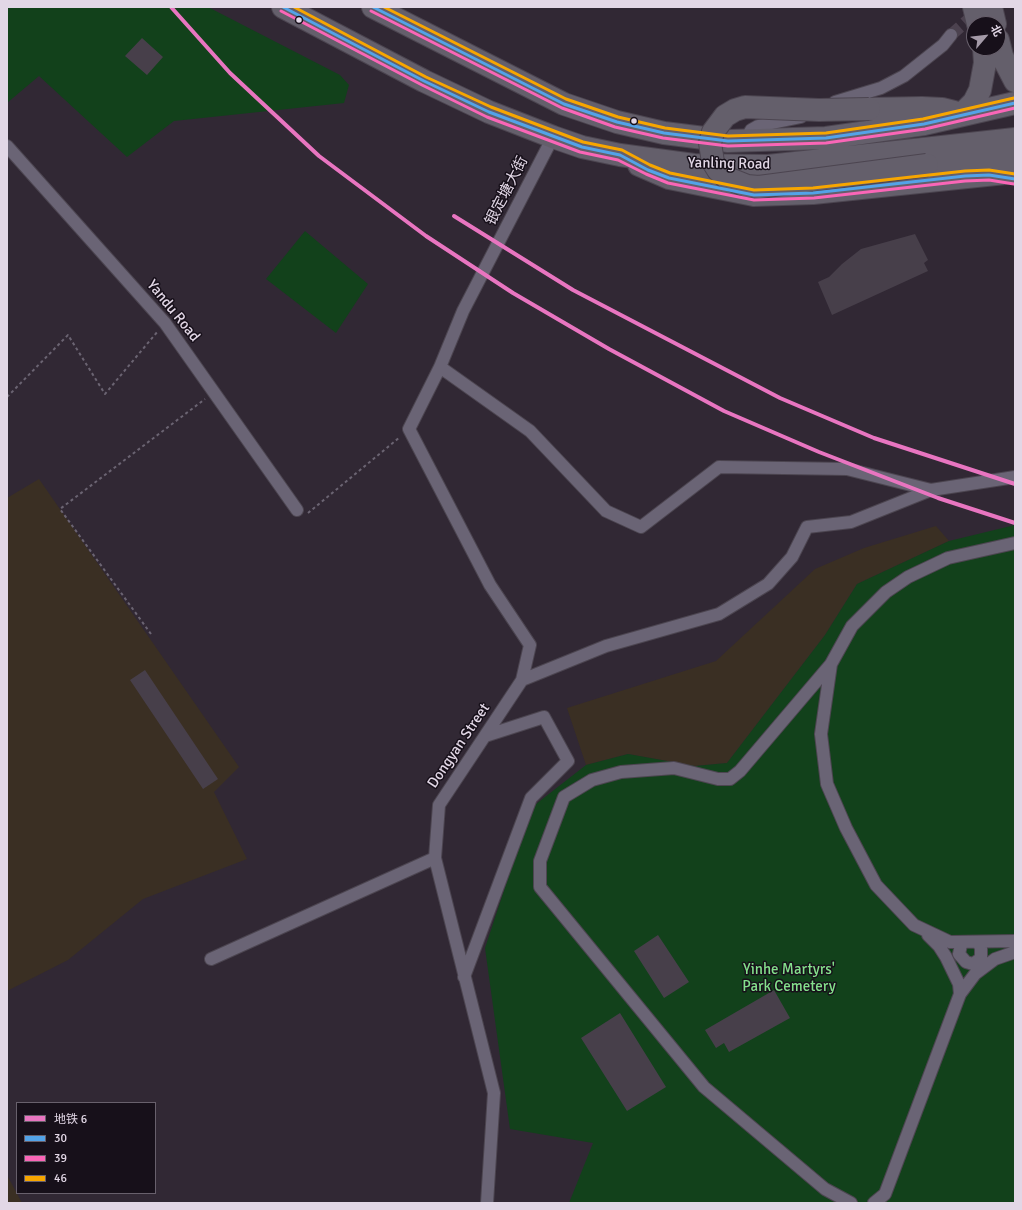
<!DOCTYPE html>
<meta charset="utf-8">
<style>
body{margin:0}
#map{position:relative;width:1022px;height:1210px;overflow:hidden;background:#312834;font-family:Signika,"Noto Sans SC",sans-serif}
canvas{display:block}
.frame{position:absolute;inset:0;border:8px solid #e2d7e6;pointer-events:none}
.legend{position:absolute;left:16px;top:1102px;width:140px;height:92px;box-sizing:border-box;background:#17101a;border:1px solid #68606c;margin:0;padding:5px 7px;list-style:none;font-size:12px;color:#e2d7e6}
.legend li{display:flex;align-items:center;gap:8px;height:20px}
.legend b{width:20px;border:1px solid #68606c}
.north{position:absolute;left:966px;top:16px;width:40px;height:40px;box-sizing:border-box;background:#17101a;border:1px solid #68606c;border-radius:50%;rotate:62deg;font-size:11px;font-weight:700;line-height:16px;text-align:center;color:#e2d7e6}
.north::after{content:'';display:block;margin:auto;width:14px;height:18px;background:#a49aa8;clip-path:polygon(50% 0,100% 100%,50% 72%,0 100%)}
</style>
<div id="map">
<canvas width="1022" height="1210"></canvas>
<div class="frame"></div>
<ul class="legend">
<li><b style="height:5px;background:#e875c0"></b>地铁 6</li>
<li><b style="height:5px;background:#53a3e8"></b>30</li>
<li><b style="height:5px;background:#fa66b7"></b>39</li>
<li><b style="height:5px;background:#f7a600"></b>46</li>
</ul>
<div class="north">北</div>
</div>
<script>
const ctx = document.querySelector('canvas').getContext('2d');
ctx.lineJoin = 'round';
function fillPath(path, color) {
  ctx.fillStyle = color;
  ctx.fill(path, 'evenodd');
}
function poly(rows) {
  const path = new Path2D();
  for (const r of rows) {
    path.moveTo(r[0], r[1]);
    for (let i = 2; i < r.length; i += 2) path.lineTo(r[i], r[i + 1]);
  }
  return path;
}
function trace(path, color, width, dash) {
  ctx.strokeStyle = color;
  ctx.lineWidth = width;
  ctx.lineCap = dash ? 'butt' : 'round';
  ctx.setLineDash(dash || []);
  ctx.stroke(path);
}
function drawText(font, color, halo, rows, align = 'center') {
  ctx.font = font + ' Signika,"Noto Sans SC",sans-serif';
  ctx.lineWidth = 3;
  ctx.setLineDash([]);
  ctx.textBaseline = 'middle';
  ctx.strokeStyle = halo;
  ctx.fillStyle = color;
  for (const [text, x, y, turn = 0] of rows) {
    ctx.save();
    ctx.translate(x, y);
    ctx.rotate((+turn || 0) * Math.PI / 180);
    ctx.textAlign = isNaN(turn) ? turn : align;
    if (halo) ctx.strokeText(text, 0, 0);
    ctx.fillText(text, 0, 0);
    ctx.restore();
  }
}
fillPath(poly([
 [39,479,239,767,214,792,247,859,143,899,68,960,7,991,7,498],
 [936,526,949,541,857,584,825,635,727,763,695,766,628,754,586,765,567,708,716,661,815,569,864,548],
 [7,1175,22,1203,7,1203]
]), '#3a2f23');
fillPath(poly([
 [7,7,208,7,340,75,349,85,344,103,174,121,127,157,39,76,7,103],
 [305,231,368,284,336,333,266,279],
 [1015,525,1015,1203,569,1203,593,1143,510,1129,485,948,515,857,536,804,586,765,628,754,695,766,727,763,825,635,857,584,949,541]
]), '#12411b');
fillPath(poly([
 [142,38,163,57,147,75,125,56],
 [915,234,928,260,924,263,928,271,832,315,818,282,829,277,842,264,861,249],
 [145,670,218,779,203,789,130,680],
 [658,935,689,982,664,998,634,951],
 [774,990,790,1018,729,1052,724,1043,716,1048,705,1030],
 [620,1013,666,1087,627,1111,581,1038]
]), '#473f4a');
trace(poly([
 [951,35,977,12]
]), '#4c424f', 12, [12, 6]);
const street = poly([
 [835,102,881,88,904,76,943,45,951,35],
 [745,141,751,130,758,126,801,117],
 [7,146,165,323,297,510],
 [440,367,530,431,606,511,641,527,719,467,847,469,931,490,1015,477],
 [831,664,821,734,827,784,846,828,876,885,914,925,950,942,1015,941],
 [522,680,606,646,719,614,768,584,792,557,807,527,851,522,931,490],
 [928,935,939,946,946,957,959,984,960,994],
 [964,942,961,945,959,954,966,962,973,964,981,958,981,948,978,942],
 [211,959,435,858],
 [464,977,531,798,568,761,544,717,485,736],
 [487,1203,494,1093,435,858,439,805,522,680,530,645,490,585,409,429,440,367,463,311,553,137],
 [851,1203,825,1189,704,1087,540,887,540,861,564,797,592,780,621,772,674,768,718,779,730,779,740,771,831,664,852,626,886,592,908,577,948,558,1015,543],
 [874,1203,885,1194,960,994,975,974,995,959,1015,952]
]);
const highway = poly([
 [283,7,424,81,489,112,553,137,582,147,620,155,694,165,768,166,1015,139],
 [373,7,564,104,617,122,664,133,728,141,826,138,924,124,1015,103],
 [974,7,978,24],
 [991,7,995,24],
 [998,40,1002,56,1015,81],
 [869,109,922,108,942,109,954,112],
 [962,114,974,102,980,90,985,63,984,48],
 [639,165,669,178,754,195,813,193,1015,172],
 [927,165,1015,154]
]);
trace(street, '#4c4550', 14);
trace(highway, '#4c4550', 24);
trace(poly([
 [7,397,68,335,105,394,158,331],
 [308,513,400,437],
 [151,634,60,509,205,399]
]), '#6b6472', 2, [3, 3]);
trace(street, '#6a6475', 12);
trace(highway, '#645f6b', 22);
const highwayBridge = poly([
 [869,109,819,110,745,107,735,110,725,116,713,132,710,143,713,162,718,170,727,178,747,186,759,187,927,165]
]);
trace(highwayBridge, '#4c4550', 24, []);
trace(highwayBridge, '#645f6b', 22);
trace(poly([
 [283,7,424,81,489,112,582,147,620,155,648,170,669,178,754,195,813,193,965,176,989,175,1015,179],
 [373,7,564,104,617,122,664,133,728,141,826,138,924,124,1015,103]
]), '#53a3e8', 3);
trace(poly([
 [281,11,422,85,487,117,580,152,618,160,646,174,668,183,754,200,814,198,965,181,989,180,1014,184],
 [371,11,562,108,615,127,663,138,728,146,826,143,925,129,1015,108]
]), '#fa66b7', 3);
trace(poly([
 [294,7,426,77,491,107,583,142,622,150,650,165,670,173,754,190,813,188,965,171,989,170,1015,174],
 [384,7,566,99,618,117,665,128,728,136,826,133,923,119,1014,98]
]), '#f7a600', 3);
trace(poly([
 [171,7,230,73,319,156,426,236,513,293,609,349,724,411,819,452,938,498,1015,523],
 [454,216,573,290,780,398,874,438,1015,484]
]), '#e875c0', 4);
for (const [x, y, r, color] of [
 [299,20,3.5,"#e2d7e6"],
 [634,121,3.5,"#e2d7e6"]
]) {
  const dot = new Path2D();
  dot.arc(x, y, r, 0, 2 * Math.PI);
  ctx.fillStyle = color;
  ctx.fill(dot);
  trace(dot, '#17101a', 1.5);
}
drawText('15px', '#e2d7e6', '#17101a', [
 ["Yanling Road",729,164,1],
 ["银定塘大街",507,191,-63],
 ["Yandu Road",173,311,51],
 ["Dongyan Street",459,746,-56]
]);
drawText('15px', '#84e08c', '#17101a', [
 ["Yinhe Martyrs'",789,970],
 ["Park Cemetery",789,987]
]);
</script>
